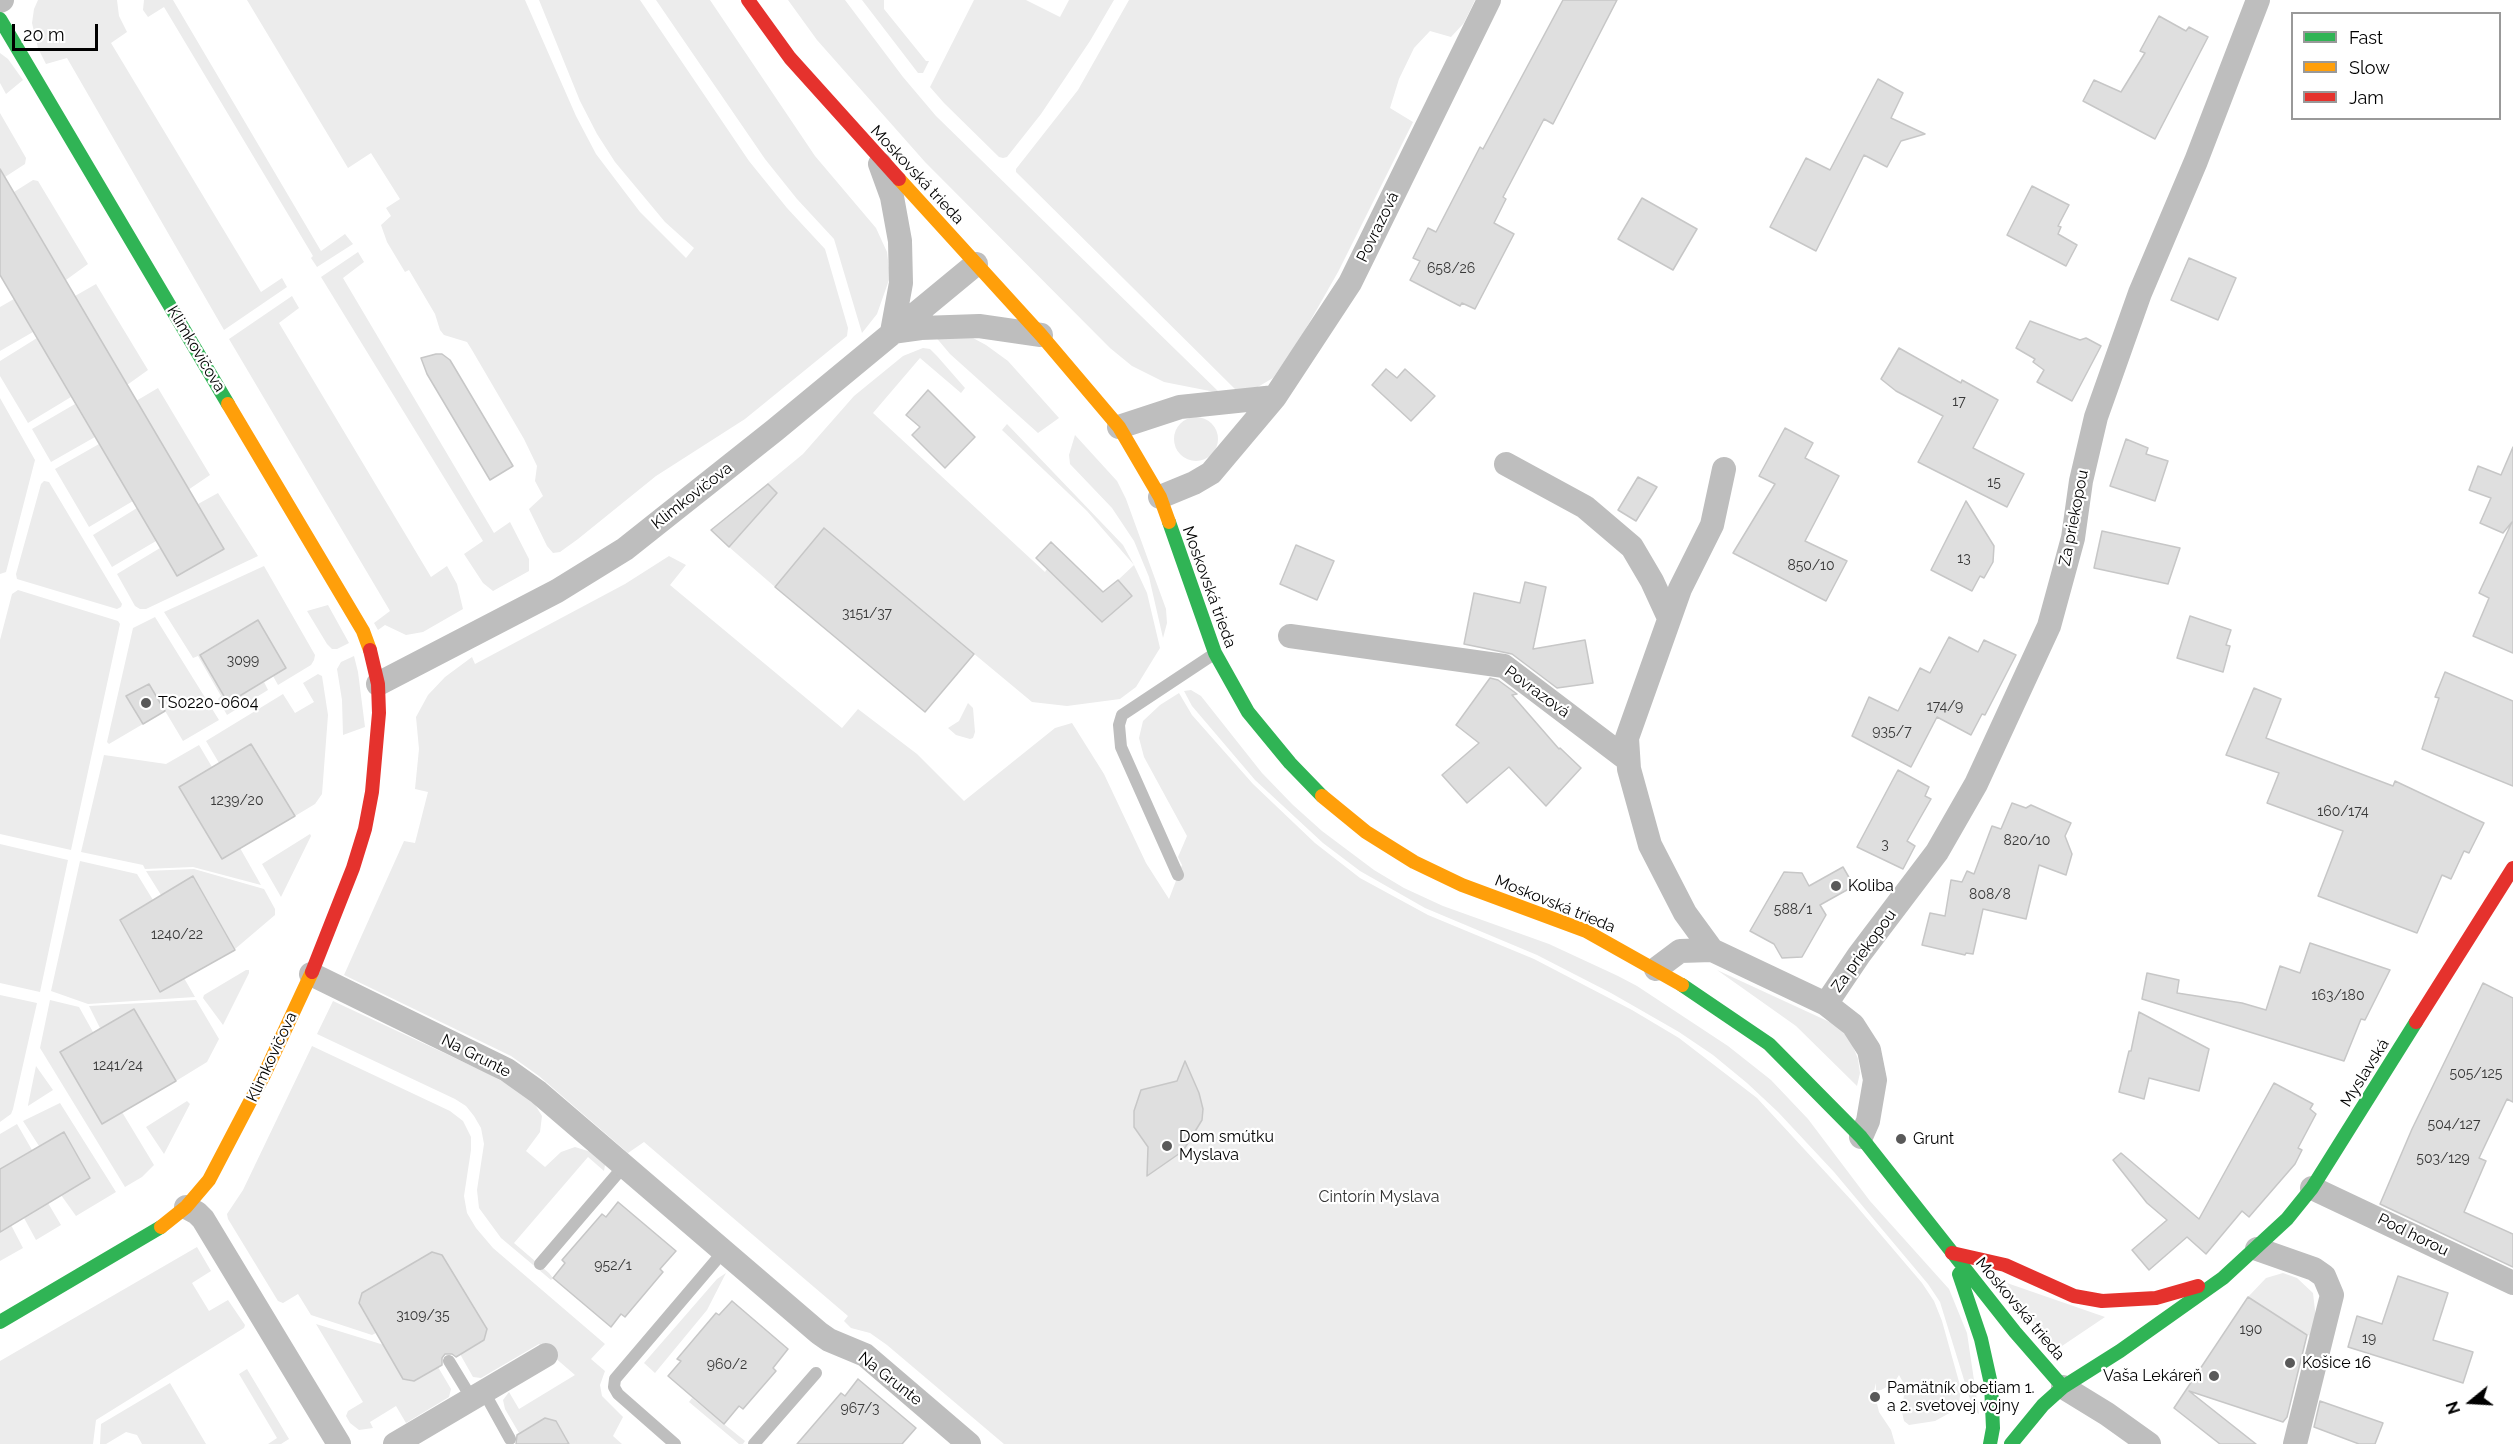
<!DOCTYPE html>
<meta charset="utf-8">
<style>
body{margin:0}
#map{position:relative;width:2513px;height:1444px;overflow:hidden;background:#fff;font-family:Raleway,sans-serif}
canvas{display:block}
.legend{position:absolute;left:2291px;top:12px;width:210px;height:108px;box-sizing:border-box;background:#fff;border:2px solid #999;margin:0;padding:8px 10px;list-style:none;font-size:18px;color:#000}
.legend li{display:flex;align-items:center;gap:12px;height:30px}
.legend b{width:30px;border:2px solid #999}
.north{position:absolute;left:2441px;top:1372px;width:60px;height:60px;-webkit-text-stroke:4px #fff;paint-order:stroke;rotate:252deg;font-size:16px;font-weight:700;line-height:24px;text-align:center;color:#000}
.north::after{content:'';display:block;margin:auto;width:21px;height:27px;background:#000;clip-path:polygon(50% 0,100% 100%,50% 72%,0 100%)}
.scale{position:absolute;left:12px;top:24px;width:86px;height:27px;box-sizing:border-box;border:3px solid #000;border-top:0;padding-left:8px;font-size:18px;line-height:21px;white-space:nowrap;color:#000;-webkit-text-stroke:4px #fff;paint-order:stroke}
</style>
<div id="map">
<canvas width="2513" height="1444"></canvas>
<ul class="legend">
<li><b style="height:8px;background:#30b455"></b>Fast</li>
<li><b style="height:8px;background:#ff9f0a"></b>Slow</li>
<li><b style="height:8px;background:#e5322d"></b>Jam</li>
</ul>
<div class="north">N</div>
<div class="scale">20 m</div>
</div>
<script>
const ctx = document.querySelector('canvas').getContext('2d');
ctx.lineJoin = 'round';
function fillPath(path, color) {
  ctx.fillStyle = color;
  ctx.fill(path, 'evenodd');
}
function poly(rows) {
  const path = new Path2D();
  for (const r of rows) {
    if (r.length === 3) {
      path.moveTo(r[0] + r[2], r[1]);
      path.arc(r[0], r[1], r[2], 0, 2 * Math.PI);
      continue;
    }
    path.moveTo(r[0], r[1]);
    for (let i = 2; i < r.length; i += 2) path.lineTo(r[i], r[i + 1]);
  }
  return path;
}
function trace(path, color, width, dash) {
  ctx.strokeStyle = color;
  ctx.lineWidth = width;
  ctx.lineCap = dash ? 'butt' : 'round';
  ctx.setLineDash(dash || []);
  ctx.stroke(path);
}
function drawText(font, color, halo, rows, align = 'center') {
  ctx.font = font + ' Raleway,sans-serif';
  ctx.lineWidth = 4.5;
  ctx.setLineDash([]);
  ctx.textBaseline = 'middle';
  ctx.strokeStyle = halo;
  ctx.fillStyle = color;
  for (const [text, x, y, turn = 0] of rows) {
    ctx.save();
    ctx.translate(x, y);
    ctx.rotate((+turn || 0) * Math.PI / 180);
    ctx.textAlign = isNaN(turn) ? turn : align;
    if (halo) ctx.strokeText(text, 0, 0);
    ctx.fillText(text, 0, 0);
    ctx.restore();
  }
}
fillPath(poly([
 [38,0,117,0,119,16,127,32,111,43,261,292,282,278,287,287,224,330,67,58,46,64,38,48,32,23,34,9],
 [144,0,173,0,321,251,345,234,353,244,317,267,311,258,313,256,164,7,148,17,143,10],
 [247,0,525,0,576,116,596,154,640,212,686,258,694,248,665,222,615,162,597,134,580,101,539,0,640,0,749,161,787,208,825,249,848,328,847,336,745,419,656,476,578,539,560,552,553,553,547,546,529,509,543,496,535,481,537,466,524,439,472,350,467,342,444,335,440,330,435,314,409,270,405,272,387,242,381,225,391,216,386,208,400,199,371,153,348,168],
 [656,0,710,0,815,156,876,228,887,252,890,277,877,314,862,333,834,239,797,199,765,159],
 [788,0,845,0,903,77,936,116,1220,393,1164,382,1132,366,1110,348,925,162,817,40],
 [862,0,884,0,884,9,926,61,929,61,923,73,918,73],
 [974,0,1026,0,1060,17,1069,0,1114,0,1090,41,1041,114,1007,157,1003,158,999,157,944,103,930,87],
 [1129,0,1475,0,1464,23,1451,37,1430,31,1414,48,1399,79,1390,108,1413,122,1338,272,1300,339,1273,378,1256,388,1238,392,1016,172,1016,169,1078,90],
 [0,53,8,59,23,80,6,94,0,83],
 [0,113,26,158,25,164,5,177,0,169],
 [33,180,38,181,88,264,66,280,14,192],
 [358,252,364,262,343,278,494,533,510,522,529,559,529,571,493,591,483,583,464,554,483,541,321,277],
 [96,284,148,370,127,385,75,296],
 [292,296,299,308,279,323,431,577,447,566,457,584,463,609,423,632,406,635,385,625,378,630,374,623,390,611,229,339],
 [14,299,33,332,0,351,0,307],
 [934,335,973,338,986,345,1008,361,1059,418,1038,433,950,354],
 [37,338,71,397,28,423,0,376,0,361],
 [923,348,930,349,937,356,965,388,961,393,920,358,873,413,1045,572,1047,569,1103,622,1132,596,1118,580,1134,565,1087,511,1002,430,1007,424,1123,545,1134,565,1147,593,1160,648,1136,687,1120,699,1067,706,1032,702,824,529,775,587,729,547,750,524,735,510,803,454,854,396,903,356],
 [158,388,210,475,188,490,136,401],
 [0,398,35,460,6,572,0,574],
 [75,404,95,437,51,462,32,429],
 [1196,439,22],
 [1075,435,1117,481,1126,499,1166,609,1167,623,1163,638,1149,577,1134,541,1112,508,1070,464,1069,455],
 [99,444,133,501,89,527,55,469],
 [44,481,49,482,122,604,121,607,117,609,17,579,16,574,41,484],
 [218,493,258,556,146,609,140,609,135,606,117,574,160,548,177,576,224,549,198,504],
 [137,508,156,541,112,567,93,535],
 [669,556,686,565,670,585,842,728,858,709,917,754,964,801,1055,728,1072,723,1104,774,1146,863,1169,899,1182,865,1178,857,1187,836,1144,757,1139,738,1143,721,1160,705,1179,693,1192,715,1253,784,1315,843,1360,878,1428,915,1534,959,1632,1010,1679,1038,1757,1098,1853,1202,1922,1283,1934,1301,1942,1321,1961,1389,1959,1403,1955,1410,1935,1421,1909,1425,1904,1421,1902,1412,1905,1386,1899,1375,1894,1383,1881,1390,1876,1391,1876,1383,1874,1391,1879,1412,1891,1430,1895,1444,1004,1444,887,1345,870,1333,851,1328,844,1321,848,1316,644,1142,628,1153,539,1076,511,1056,344,975,404,841,415,843,428,792,415,789,419,749,416,717,428,695,445,677,472,657,475,664,625,584],
 [264,566,315,655,314,660,311,665,278,685,273,676,286,668,258,620,200,654,228,702,264,682,268,690,227,715,218,699,221,696,198,656,193,658,164,612],
 [18,590,118,621,120,624,71,850,0,834,0,640,12,594],
 [328,605,349,643,337,649,332,649,327,644,307,611],
 [155,617,219,720,183,741,149,684,126,696,143,724,109,744,107,742,133,628],
 [354,656,358,672,365,727,343,735,342,700,337,669,341,662],
 [318,674,322,676,328,715,322,794,315,804,295,816,251,744,219,763,206,741,283,694,295,713,314,702,303,683],
 [1191,690,1201,696,1262,773,1293,805,1322,831,1374,870,1404,888,1443,906,1549,944,1618,976,1637,986,1728,1046,1771,1080,1808,1119,1870,1201,1949,1289,1967,1333,1979,1414,1973,1409,1940,1302,1928,1284,1834,1172,1778,1112,1747,1083,1713,1055,1679,1032,1611,993,1537,955,1425,908,1360,871,1323,843,1255,780,1192,706,1184,691],
 [968,703,973,708,975,732,973,738,970,739,956,735,948,728,959,721],
 [199,745,212,767,180,787,222,859,240,848,261,885,193,867,145,869,143,865,81,852,104,755,166,764],
 [310,834,311,836,281,897,262,864],
 [0,844,68,860,40,992,0,983],
 [80,861,137,874,153,900,120,920,160,992,184,978,195,997,88,1004,51,991],
 [194,869,264,889,275,909,275,915,235,949,194,877,161,895,146,871],
 [246,970,249,970,249,973,223,1025,203,998,204,995],
 [1717,970,1834,1024,1842,1031,1850,1039,1858,1059,1860,1073,1857,1086,1796,1026],
 [0,995,37,1003,13,1109,11,1114,0,1122],
 [50,1000,79,1007,93,1032,61,1052,122,1112,154,1165,142,1177,125,1187,40,1048],
 [196,1000,219,1039,207,1062,176,1081,134,1009,100,1028,89,1006],
 [333,1001,487,1073,518,1090,534,1103,542,1116,540,1132,526,1151,545,1167,561,1152,575,1147,591,1152,605,1165,604,1171,588,1157,514,1243,549,1273,553,1278,551,1280,501,1238,479,1208,477,1190,484,1144,481,1128,474,1116,466,1106,455,1099,317,1034],
 [312,1046,450,1111,463,1121,471,1137,471,1150,464,1196,467,1213,476,1228,493,1248,605,1344,591,1359,605,1371,600,1385,602,1396,623,1417,613,1436,622,1444,569,1444,556,1421,545,1418,519,1433,505,1409,503,1400,509,1392,519,1409,575,1375,539,1344,481,1378,473,1377,460,1354,487,1329,442,1255,432,1252,362,1293,359,1304,376,1333,372,1335,311,1315,298,1294,283,1303,278,1301,228,1219,227,1214,243,1190],
 [36,1066,53,1090,28,1106,28,1105],
 [187,1101,190,1104,164,1154,146,1127],
 [60,1103,116,1192,76,1216,61,1195,90,1178,64,1132,39,1146,23,1121],
 [17,1124,32,1150,0,1169,0,1134],
 [48,1203,61,1225,36,1240,24,1218],
 [11,1225,23,1248,0,1261,0,1232],
 [197,1247,211,1271,192,1283,209,1311,228,1300,245,1325,244,1328,96,1420,93,1444,0,1444,0,1361],
 [726,1273,707,1310,655,1373,644,1363,717,1279],
 [2283,1273,2297,1278,2313,1293,2316,1319,2313,1338,2248,1297,2266,1278],
 [2007,1283,2105,1317,2059,1348,2048,1349],
 [316,1324,384,1345,403,1379,414,1381,438,1367,451,1389,449,1397,406,1423,396,1406,370,1422,373,1428,359,1430,350,1423,346,1416,348,1411,363,1402],
 [247,1369,289,1439,281,1444,268,1444,277,1438,239,1374],
 [170,1383,206,1444,142,1444,137,1435,126,1432,106,1444,100,1444,101,1424],
 [692,1398,745,1441,743,1444,739,1444,689,1402]
]), '#ececec');
const building = poly([
 [1563,0,1617,0,1553,124,1544,119,1503,197,1506,199,1494,223,1514,234,1475,309,1462,303,1460,306,1410,280,1420,261,1413,258,1428,228,1436,232,1480,147,1483,149,1563,0],
 [2159,16,2186,31,2189,27,2208,37,2155,139,2083,101,2094,80,2121,92,2145,53,2140,51,2159,16],
 [1878,79,1903,93,1891,118,1925,134,1901,141,1887,167,1864,155,1816,251,1770,227,1806,158,1830,170,1878,79],
 [0,169,224,549,177,576,0,275,0,169],
 [2032,186,2069,205,2058,226,2061,227,2058,234,2077,245,2066,266,2007,235,2032,186],
 [1642,198,1697,229,1673,270,1618,239,1642,198],
 [2189,258,2236,278,2218,320,2171,300,2189,258],
 [2030,321,2080,340,2086,338,2101,346,2072,401,2037,382,2044,370,2033,362,2035,359,2016,348,2030,321],
 [1899,348,1961,383,1962,380,1998,400,1973,448,2024,474,2007,507,1918,462,1943,416,1896,391,1881,379,1899,348],
 [436,354,442,354,450,360,513,466,490,480,427,374,421,358,436,354],
 [1386,369,1397,378,1405,369,1435,396,1411,421,1372,385,1386,369],
 [928,390,975,437,945,468,912,435,920,427,906,415,928,390],
 [1785,428,1813,443,1805,458,1839,476,1805,541,1847,561,1826,601,1733,553,1775,484,1759,476,1785,428],
 [2126,439,2148,448,2146,454,2168,461,2155,501,2110,486,2126,439],
 [2513,447,2513,653,2473,636,2489,598,2479,593,2512,522,2503,533,2480,523,2491,498,2469,490,2478,466,2501,475,2513,447],
 [1638,477,1657,487,1636,521,1618,510,1638,477],
 [768,484,777,493,729,547,711,530,768,484],
 [1966,501,1994,546,1993,562,1984,578,1980,576,1972,591,1931,570,1966,501],
 [824,528,974,654,925,712,775,587,824,528],
 [2102,531,2180,548,2168,584,2094,568,2102,531],
 [1051,542,1103,592,1118,580,1132,596,1102,622,1036,558,1051,542],
 [1296,545,1334,561,1317,600,1280,584,1296,545],
 [1525,582,1546,587,1533,649,1585,640,1593,683,1557,688,1512,654,1464,644,1474,593,1520,603,1525,582],
 [2190,616,2231,630,2226,645,2230,646,2223,672,2177,658,2190,616],
 [258,620,286,668,228,703,200,655,258,620],
 [1949,637,1978,652,1984,640,2016,655,1985,715,1982,714,1971,735,1937,717,1911,767,1852,736,1869,697,1898,711,1920,668,1930,673,1949,637],
 [2445,672,2513,701,2513,786,2422,749,2439,698,2435,697,2445,672],
 [1490,678,1498,680,1517,694,1512,695,1559,749,1560,748,1581,768,1546,806,1509,767,1467,803,1442,775,1479,743,1456,725,1490,678],
 [149,684,165,711,143,724,126,696,149,684],
 [2254,688,2281,699,2266,738,2393,786,2395,781,2484,823,2469,853,2464,851,2451,879,2442,875,2417,933,2318,896,2343,831,2267,803,2279,773,2226,755,2254,688],
 [251,744,295,816,222,859,179,787,251,744],
 [1898,770,1929,787,1925,796,1931,799,1907,841,1915,846,1903,869,1857,847,1898,770],
 [2012,803,2026,808,2031,805,2071,823,2065,836,2072,854,2066,875,2039,865,2026,919,1983,909,1973,954,1966,953,1965,955,1922,945,1930,913,1945,916,1951,880,1962,882,1967,871,1974,874,1992,826,2001,829,2012,803],
 [1843,867,1854,886,1820,905,1826,915,1802,957,1782,958,1774,944,1750,931,1784,872,1802,873,1809,886,1843,867],
 [193,876,235,950,160,992,120,920,193,876],
 [2310,943,2390,970,2365,1020,2361,1019,2344,1061,2142,999,2147,973,2179,980,2177,993,2242,1003,2266,1010,2280,966,2300,973,2310,943],
 [2483,983,2513,998,2513,1102,2507,1099,2479,1158,2486,1161,2464,1212,2513,1234,2513,1267,2380,1204,2412,1129,2483,983],
 [134,1009,176,1081,102,1124,60,1052,134,1009],
 [2139,1012,2209,1049,2199,1091,2149,1078,2144,1099,2119,1092,2129,1051,2131,1051,2139,1012],
 [1185,1061,1199,1093,1203,1109,1202,1120,1183,1151,1147,1176,1148,1147,1134,1127,1134,1111,1141,1090,1177,1081,1185,1061],
 [2274,1083,2313,1104,2310,1109,2316,1114,2298,1148,2302,1150,2295,1164,2249,1217,2242,1211,2206,1254,2187,1237,2149,1270,2132,1250,2167,1220,2147,1203,2113,1160,2121,1153,2199,1219,2274,1083],
 [64,1132,90,1178,0,1232,0,1169,64,1132],
 [618,1202,676,1251,660,1269,663,1272,625,1317,621,1314,611,1327,553,1278,565,1263,562,1260,602,1214,606,1217,618,1202],
 [432,1252,442,1255,487,1329,484,1340,456,1357,452,1354,445,1354,442,1358,442,1365,414,1381,403,1379,359,1303,362,1293,432,1252],
 [2398,1276,2448,1293,2433,1340,2473,1352,2463,1383,2348,1347,2357,1316,2382,1324,2398,1276],
 [2248,1297,2307,1335,2287,1417,2283,1422,2189,1391,2256,1444,2220,1444,2174,1408,2248,1297],
 [732,1301,788,1349,773,1368,776,1371,743,1409,739,1406,724,1424,668,1376,681,1361,677,1359,716,1313,719,1315,732,1301],
 [858,1379,916,1428,902,1444,797,1444,841,1393,845,1396,858,1379],
 [2320,1401,2383,1423,2375,1444,2359,1444,2314,1427,2320,1401],
 [545,1418,556,1421,569,1444,516,1444,517,1435,545,1418]
]);
fillPath(building, '#dfdfdf');
trace(building, '#c7c7c7', 1.5);
trace(poly([
 [1178,875,1121,747,1119,725,1122,715,1214,654],
 [540,1264,624,1166],
 [449,1361,472,1399],
 [484,1392,510,1439],
 [675,1444,618,1394,614,1387,615,1379,723,1252],
 [754,1444,816,1373]
]), '#bebebe', 12);
trace(poly([
 [0,1,2,0],
 [880,164,892,197,900,241,901,283,892,332],
 [892,332,921,328,979,326,1041,335],
 [1119,427,1180,407,1275,397],
 [1506,464,1585,507,1632,547,1652,581,1669,618],
 [1160,497,1194,483,1211,473,1275,397,1350,283,1489,0],
 [1290,636,1504,666,1628,760],
 [378,684,557,591,625,549,775,430,976,264],
 [1712,950,1685,913,1650,845,1629,769,1627,738,1680,589,1712,525,1724,469],
 [1656,969,1680,951,1712,950,1826,1004,1853,1025,1869,1050,1875,1080,1868,1121,1861,1137],
 [311,974,507,1070,538,1092,819,1333,829,1340,865,1355,969,1444],
 [1826,1004,1859,955,1937,852,1976,784,2049,626,2073,538,2081,481,2096,417,2140,293,2196,161,2258,0],
 [2312,1188,2513,1283],
 [186,1207,197,1213,203,1219,339,1444],
 [2257,1249,2314,1269,2324,1276,2332,1295,2295,1444],
 [2063,1387,2107,1414,2149,1444],
 [395,1444,546,1355]
]), '#bebebe', 24);
trace(poly([
 [0,19,228,404],
 [1169,522,1215,653,1248,712,1290,763,1322,796],
 [1682,985,1769,1044,1861,1137,2015,1332,2063,1387],
 [1959,1274,1981,1339,1991,1384,1993,1428,1990,1444],
 [0,1322,161,1227],
 [2011,1444,2043,1405,2063,1387,2120,1351,2223,1278,2287,1219,2312,1188,2416,1022]
]), '#30b455', 14);
trace(poly([
 [899,179,1041,335,1119,427,1160,497,1169,522],
 [228,404,363,631,370,650],
 [1322,796,1366,832,1414,862,1462,885,1586,931,1682,985],
 [161,1227,186,1207,209,1180,264,1075,312,972]
]), '#ff9f0a', 14);
trace(poly([
 [748,0,790,58,899,179],
 [312,972,353,868,365,829,372,792,379,713,378,684,370,650],
 [2416,1022,2513,868],
 [1952,1253,2005,1265,2074,1296,2102,1301,2156,1298,2198,1286]
]), '#e5322d', 14);
for (const [x, y, r, color] of [
 [146,703,6,"#595959"],
 [1836,886,6,"#595959"],
 [1901,1139,6,"#595959"],
 [1167,1146,6,"#595959"],
 [2290,1363,6,"#595959"],
 [2214,1376,6,"#595959"],
 [1875,1397,6,"#595959"]
]) {
  const dot = new Path2D();
  dot.arc(x, y, r, 0, 2 * Math.PI);
  ctx.fillStyle = color;
  ctx.fill(dot);
  trace(dot, '#fff', 2);
}
drawText('14px', '#383838', null, [
 ["658/26",1451,269],
 ["17",1959,402],
 ["15",1994,483],
 ["13",1964,559],
 ["850/10",1811,566],
 ["3151/37",867,614],
 ["3099",243,661],
 ["174/9",1945,707],
 ["935/7",1892,732],
 ["1239/20",237,801],
 ["160/174",2343,812],
 ["820/10",2027,841],
 ["3",1885,845],
 ["808/8",1990,895],
 ["588/1",1793,910],
 ["1240/22",177,935],
 ["163/180",2338,996],
 ["1241/24",118,1066],
 ["505/125",2476,1074],
 ["504/127",2454,1125],
 ["503/129",2443,1159],
 ["952/1",613,1266],
 ["3109/35",423,1316],
 ["190",2251,1330],
 ["19",2369,1339],
 ["960/2",727,1365],
 ["967/3",860,1409]
]);
drawText('16px', '#000', '#fff', [
 ["Moskovská trieda",917,175,47],
 ["Povrazová",1378,227,-64],
 ["Klimkovičova",196,349,59],
 ["Klimkovičova",692,496,-38],
 ["Za priekopou",2074,518,-79],
 ["Moskovská trieda",1209,587,70],
 ["Povrazová",1537,692,36],
 ["Moskovská trieda",1555,904,22],
 ["Za priekopou",1864,951,-54],
 ["Na Grunte",476,1056,27],
 ["Klimkovičova",272,1057,-65],
 ["Myslavská",2365,1073,-58],
 ["Pod horou",2413,1235,26],
 ["Moskovská trieda",2020,1309,50],
 ["Na Grunte",890,1379,38]
]);
drawText('16px', '#000', '#fff', [
 ["TS0220-0604",158,703],
 ["Koliba",1848,886],
 ["Dom smútku",1179,1137],
 ["Myslava",1179,1155],
 ["Grunt",1913,1139],
 ["Košice 16",2302,1363],
 ["Vaša Lekáreň",2202,1376,"right"],
 ["Pamätník obetiam 1.",1887,1388],
 ["a 2. svetovej vojny",1887,1406]
], 'left');
drawText('16px', '#333', '#fff', [
 ["Cintorín Myslava",1379,1197]
]);
</script>
